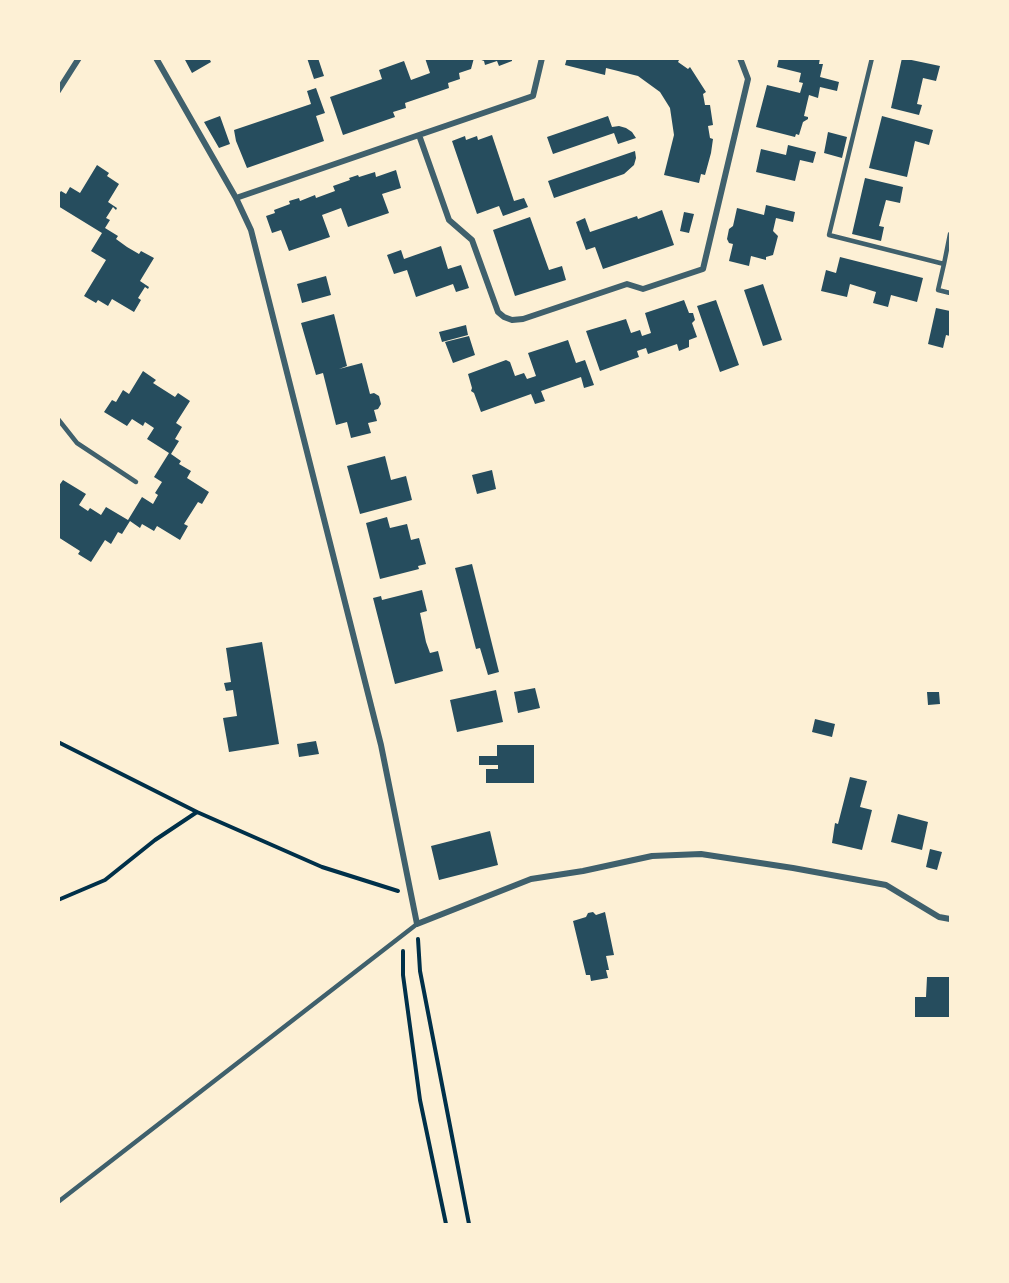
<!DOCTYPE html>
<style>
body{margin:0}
#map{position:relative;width:1009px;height:1283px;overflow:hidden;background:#fdf0d5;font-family:Ubuntu,sans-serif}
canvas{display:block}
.frame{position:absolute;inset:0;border:60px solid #fdf0d5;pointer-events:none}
</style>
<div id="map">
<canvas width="1009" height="1283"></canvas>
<div class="frame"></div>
</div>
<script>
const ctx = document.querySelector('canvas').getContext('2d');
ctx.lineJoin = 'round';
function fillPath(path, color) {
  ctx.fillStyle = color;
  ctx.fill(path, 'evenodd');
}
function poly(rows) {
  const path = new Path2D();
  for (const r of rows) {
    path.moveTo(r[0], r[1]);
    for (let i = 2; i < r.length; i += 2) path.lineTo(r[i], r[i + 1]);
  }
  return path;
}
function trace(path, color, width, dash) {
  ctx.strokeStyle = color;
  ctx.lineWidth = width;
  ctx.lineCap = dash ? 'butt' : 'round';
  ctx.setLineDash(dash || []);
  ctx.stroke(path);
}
fillPath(poly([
 [184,58,209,58,211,62,192,73],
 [307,58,318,58,324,76,314,79],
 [425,58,474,58,471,69,459,73,460,79,448,83,449,88,405,103,406,108,393,112,395,117,343,135,330,97,382,79,379,70,404,61,411,80,430,73],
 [476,58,512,58,512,61,499,66,497,61,485,65,484,61],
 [567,58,680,58,678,62,688,69,690,67,706,92,703,94,705,105,710,105,713,125,708,126,710,138,713,139,711,153,705,175,701,174,699,183,664,175,674,135,670,108,660,92,638,76,606,68,605,75,565,65],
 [779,58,820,58,819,64,823,64,820,77,839,82,837,91,820,87,818,98,809,95,804,116,808,117,808,119,803,122,799,135,796,134,795,137,756,127,767,85,800,93,803,83,799,82,801,73,777,67],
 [902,58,940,66,936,81,923,78,917,104,922,105,919,115,891,108],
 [316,88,325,113,316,116,324,141,247,168,236,141,234,130,311,104,307,91],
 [220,116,230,144,219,148,204,122],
 [608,116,612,127,619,126,626,128,632,132,636,138,618,144,614,133,553,154,547,137],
 [882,116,933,130,929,145,915,141,907,177,869,168],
 [828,132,847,137,842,158,824,153],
 [492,135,514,201,524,198,528,207,503,216,499,206,477,214,452,141,465,136,466,140,477,136,478,140],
 [788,145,816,152,813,163,800,160,795,181,756,172,761,149,786,155],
 [635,151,636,158,634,165,624,174,554,198,548,181],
 [97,165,109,173,107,176,119,184,108,202,117,208,116,210,113,207,106,218,110,220,105,228,118,236,116,239,127,247,139,254,141,251,154,258,140,281,149,287,148,289,145,287,138,298,141,300,134,312,112,299,108,306,98,300,96,303,84,296,106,260,91,251,102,233,58,206,58,195,61,191,66,194,70,187,80,193],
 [396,170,401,188,382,194,389,213,348,227,341,208,322,215,330,237,289,251,281,230,272,233,266,216,275,213,274,210,290,204,289,201,299,198,300,201,315,195,316,198,335,191,333,186,350,180,349,178,358,175,359,177,375,172,376,177],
 [865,178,903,187,900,203,886,200,879,226,884,227,881,241,852,234],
 [766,205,795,212,793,222,776,218,773,231,778,236,773,255,766,257,766,260,751,256,749,266,729,261,733,244,729,243,727,239,729,229,733,226,737,208,764,215],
 [662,210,674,245,603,269,595,247,586,250,576,222,585,218,590,232,637,216,638,219],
 [684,212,694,214,689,233,680,231],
 [530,217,549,270,562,266,566,280,515,296,493,230],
 [441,246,448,269,461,265,469,288,456,292,453,284,416,297,407,270,394,274,387,255,401,250,404,259],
 [840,257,923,278,917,302,891,295,888,307,873,303,876,292,850,284,847,297,821,291,826,270,836,273],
 [326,276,331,295,302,303,297,284],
 [763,284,782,340,763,346,744,290],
 [684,300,689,313,693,313,695,320,692,323,697,337,689,340,689,347,679,351,677,344,648,354,646,348,637,351,639,357,600,371,586,331,626,319,631,333,640,330,642,336,651,333,645,313],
 [716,300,739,365,720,372,697,306],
 [936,308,950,311,950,336,946,335,943,348,928,344],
 [334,314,347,366,339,369,362,363,370,394,374,393,379,396,381,404,378,409,374,410,377,421,368,423,371,433,351,438,347,422,336,425,323,373,316,375,301,323],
 [466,325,468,335,442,342,439,332],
 [469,336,475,355,453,363,445,342],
 [568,340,576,363,585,360,594,385,584,388,581,377,541,391,545,401,535,404,531,394,481,412,474,393,471,391,472,388,468,374,506,360,510,362,515,376,524,373,527,379,536,376,528,353],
 [143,371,156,380,153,383,175,397,178,393,190,401,176,423,182,427,175,439,179,441,171,454,181,461,179,464,191,471,187,478,209,492,202,504,198,502,184,524,188,526,180,540,157,526,154,531,142,524,140,528,130,521,122,534,118,532,111,544,105,540,91,562,78,554,80,551,58,537,58,487,63,480,86,494,79,505,88,511,90,508,101,515,106,507,128,520,142,497,153,504,158,495,155,493,162,482,154,477,169,453,147,439,154,428,145,422,143,426,132,419,127,426,104,412,112,400,116,402,123,390,129,394],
 [385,456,391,480,406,476,412,500,360,514,347,466],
 [492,470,496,489,477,494,472,475],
 [387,517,390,528,407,524,411,540,419,538,426,564,418,566,419,569,380,579,366,523],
 [472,564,499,672,488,675,480,648,476,649,455,568],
 [422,590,427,611,420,613,426,642,430,653,438,651,443,671,395,684,373,598,381,596,382,600],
 [262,642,279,744,229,752,223,718,237,716,233,690,226,691,224,683,231,682,226,648],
 [535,688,540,708,518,713,514,692],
 [496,690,503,722,457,732,450,700],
 [927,692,939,692,940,704,928,705],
 [815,719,835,724,832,737,812,732],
 [316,741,319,754,299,757,297,744],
 [497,745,534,745,534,783,486,783,486,769,498,769,498,765,479,765,479,756,497,756],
 [850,777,867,781,860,807,872,810,862,850,832,843,835,823,838,824],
 [898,814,928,822,922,850,891,842],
 [490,831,498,865,439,880,431,846],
 [930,849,942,852,937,870,926,867],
 [593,912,596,915,605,912,614,955,606,956,609,970,606,970,608,978,591,981,590,975,586,975,573,921,586,917,588,913],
 [927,977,950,977,950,1017,915,1017,915,997,926,997]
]), '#264d5e');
trace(poly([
 [58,742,197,812,322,867,398,891],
 [58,900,105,880,155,840,197,812],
 [418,939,420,971,469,1224],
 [403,951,403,975,420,1100,446,1224]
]), '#003049', 4);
trace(poly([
 [872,58,829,235,944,264,950,234],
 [944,264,938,290,950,293],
 [58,419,77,443,136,482],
 [58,1202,417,924]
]), '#3f606c', 4.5);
trace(poly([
 [156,58,236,198,251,230,381,745,417,924,531,879,583,871,652,856,701,854,793,868,886,885,939,917,950,919],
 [58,91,79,58],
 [419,135,533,96,542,58],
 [236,198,419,135,449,220,472,240,498,312,504,317,512,320,523,319,627,284,643,289,703,269,748,79,740,58]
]), '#3f606c', 6);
</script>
